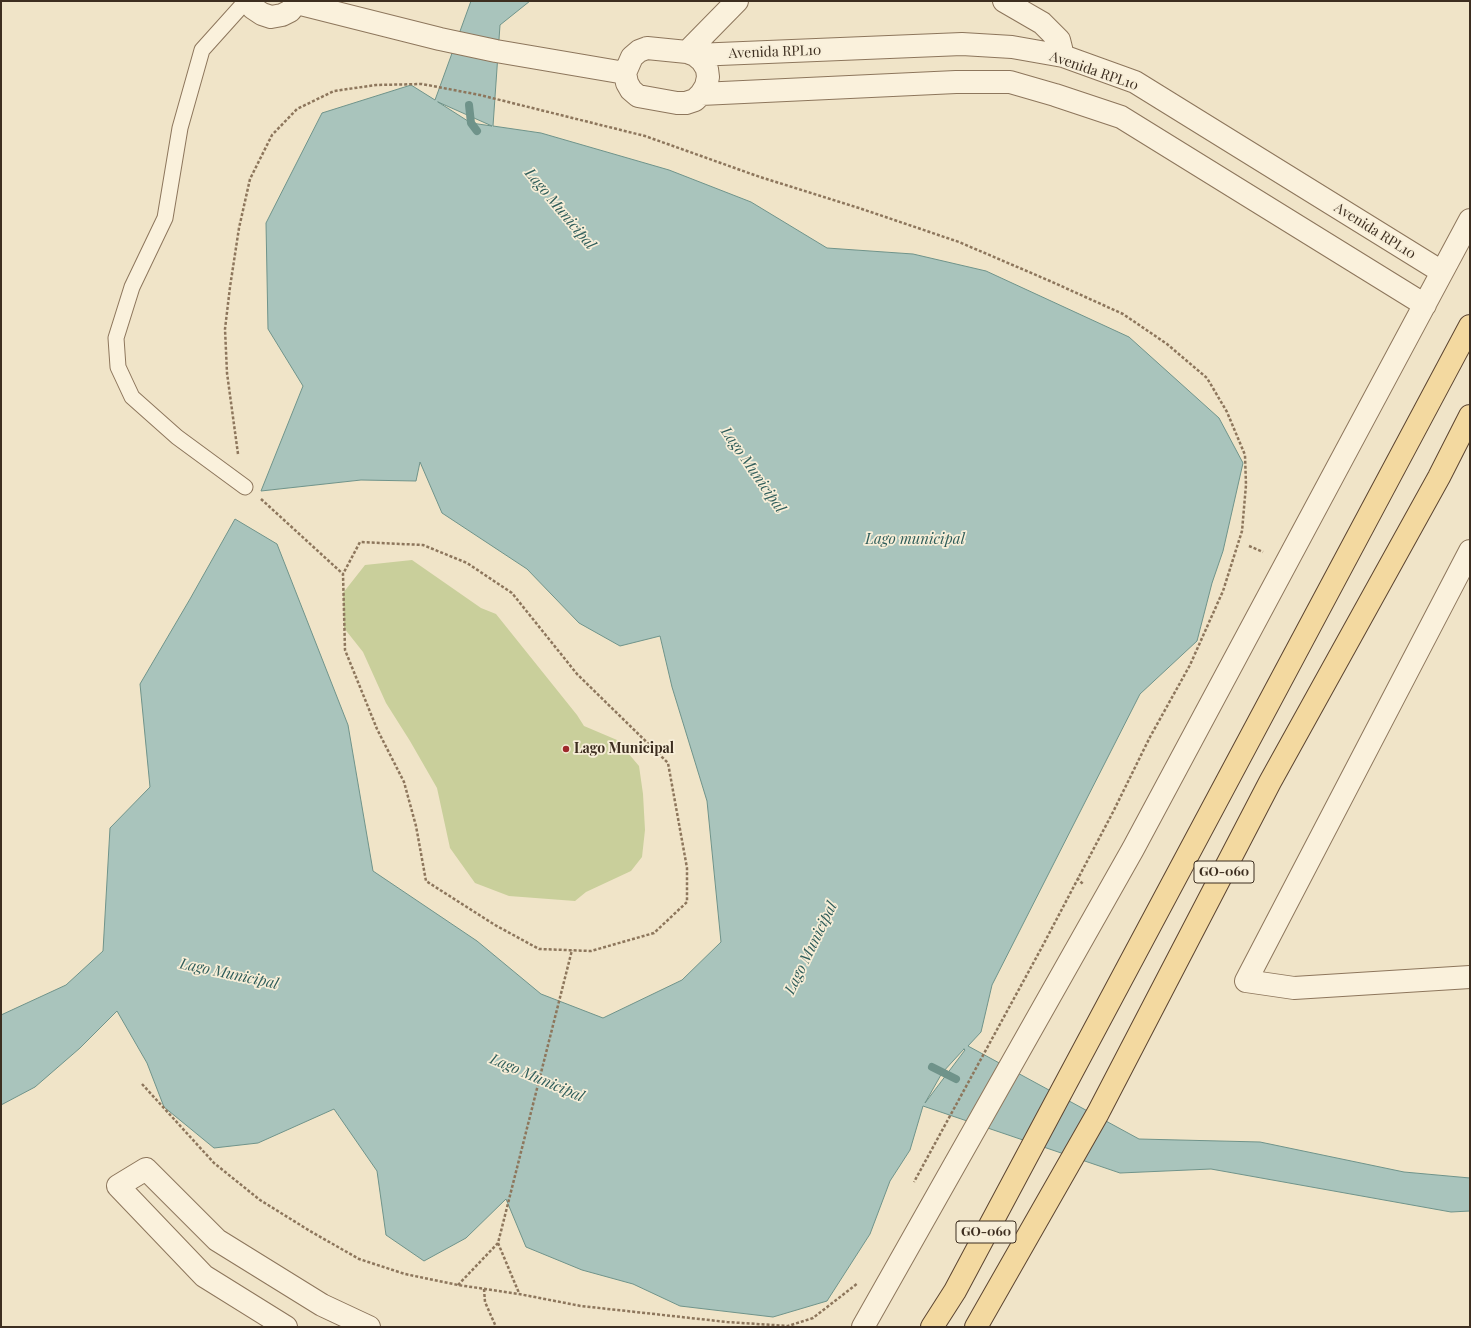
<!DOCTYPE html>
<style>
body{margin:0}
#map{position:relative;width:1471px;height:1328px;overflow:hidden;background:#f0e4c8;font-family:"Playfair Display",serif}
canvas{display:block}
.frame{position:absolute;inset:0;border:2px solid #3d2e20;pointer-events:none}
</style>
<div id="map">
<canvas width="1471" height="1328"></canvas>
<div class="frame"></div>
</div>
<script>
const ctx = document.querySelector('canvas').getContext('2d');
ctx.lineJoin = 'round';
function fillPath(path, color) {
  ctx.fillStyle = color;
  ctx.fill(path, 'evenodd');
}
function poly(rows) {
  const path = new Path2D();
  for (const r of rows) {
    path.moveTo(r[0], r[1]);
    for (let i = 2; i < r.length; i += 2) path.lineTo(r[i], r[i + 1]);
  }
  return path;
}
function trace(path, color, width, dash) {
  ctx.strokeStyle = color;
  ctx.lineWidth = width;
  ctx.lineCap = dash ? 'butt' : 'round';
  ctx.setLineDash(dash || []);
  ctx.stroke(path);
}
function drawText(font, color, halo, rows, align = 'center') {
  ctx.font = font + ' "Playfair Display",serif';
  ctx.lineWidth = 3.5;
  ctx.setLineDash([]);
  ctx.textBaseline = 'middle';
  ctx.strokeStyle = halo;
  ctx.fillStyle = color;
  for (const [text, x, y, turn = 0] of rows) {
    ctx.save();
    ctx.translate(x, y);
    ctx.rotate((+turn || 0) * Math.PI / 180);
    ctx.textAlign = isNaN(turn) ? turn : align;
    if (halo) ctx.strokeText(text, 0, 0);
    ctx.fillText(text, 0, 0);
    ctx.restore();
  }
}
fillPath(poly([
 [412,560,481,608,496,614,577,715,584,726,617,740,639,766,643,794,645,830,642,857,631,871,586,892,575,901,509,896,475,883,450,848,437,788,410,741,386,703,363,652,344,628,343,593,365,565]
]), '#c9cf9b');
const water = poly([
 [471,1,530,1,500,25,493,126,541,133,669,170,751,202,827,248,913,254,986,271,1129,337,1219,418,1243,463,1223,551,1212,583,1197,641,1140,694,992,985,981,1032,968,1046,1139,1139,1260,1142,1404,1172,1470,1178,1470,1211,1451,1212,1211,1169,1120,1173,923,1106,910,1150,890,1181,870,1234,827,1301,773,1317,680,1306,633,1284,582,1270,526,1247,506,1199,466,1238,424,1261,386,1235,377,1171,334,1109,258,1143,214,1148,164,1107,147,1063,117,1011,80,1048,35,1087,1,1105,1,1015,66,985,103,951,110,828,150,787,140,684,190,599,235,519,277,544,348,725,373,871,477,941,541,994,603,1018,682,980,721,942,707,801,672,687,660,636,620,646,579,623,527,569,442,513,420,462,416,481,361,480,261,491,303,386,268,329,266,223,322,113,411,85,435,100,471,1],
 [438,102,492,126,471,123,438,102],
 [964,1049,965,1050,925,1103,942,1073,964,1049]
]);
fillPath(water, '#a9c4bc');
trace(water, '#6f938a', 1);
trace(poly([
 [469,105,471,123,477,131],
 [932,1067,956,1079]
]), '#6f938a', 8);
const lane = poly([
 [245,487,177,437,132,397,118,367,116,338,132,287,165,218,180,128,202,50,246,1]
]);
const street = poly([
 [248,1,253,8,262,14,271,17,282,15,290,11,298,1],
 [1004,1,1042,23,1059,40,1063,56],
 [297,3,440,39,496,51,625,73],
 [647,48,687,52,695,55,702,61,707,69,708,77,706,86,701,94,695,100,686,103,677,103,638,96,631,90,627,83,625,73,632,57,639,51,647,48],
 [687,52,737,1],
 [695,55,962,44,1012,47,1063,56,1135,82,1442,272],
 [701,94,956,82,1010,82,1055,95,1121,117,1425,305],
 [1470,551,1246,981,1294,988,1470,977],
 [286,1327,204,1276,118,1186,146,1169,217,1240,322,1305,369,1327],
 [863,1327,1133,849,1470,220]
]);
const primary = poly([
 [932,1327,955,1291,1470,326],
 [976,1327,1098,1113,1270,782,1439,477,1470,416]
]);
trace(lane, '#8d765c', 17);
trace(street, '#8d765c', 24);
trace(primary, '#5b4430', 24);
trace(poly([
 [238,454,227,373,225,329,230,287,239,228,250,179,272,135,297,109,334,91,376,85,422,84,480,95,645,136,760,177,859,208,959,242,1050,281,1123,314,1167,344,1207,378,1227,412,1245,455,1246,485,1242,531,1223,591,1190,665,1150,737,1113,812,1042,947,914,1182],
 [261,499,343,574,345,650,377,729,404,782,416,826,426,881,495,925,539,949,591,951,654,933,687,902,687,868,668,763,577,674,512,593,467,563,423,545,360,542,343,574],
 [1249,546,1263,552],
 [1077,878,1084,885],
 [142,1084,214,1163,260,1200,310,1231,359,1259,405,1274,458,1285,519,1294,581,1306,727,1322,788,1326,813,1318,858,1283],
 [498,1243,519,1293],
 [458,1285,498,1243,572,950],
 [484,1289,485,1302,496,1327]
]), '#8d765c', 2.5, [3, 2]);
trace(lane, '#faf1dc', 15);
trace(street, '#faf1dc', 22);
trace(primary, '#f3d9a0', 22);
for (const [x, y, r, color] of [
 [566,749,4,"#9e2a2b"]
]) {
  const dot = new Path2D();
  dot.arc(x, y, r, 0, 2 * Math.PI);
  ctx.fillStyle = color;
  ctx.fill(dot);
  trace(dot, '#f7eed8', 1.5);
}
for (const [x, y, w] of [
 [1224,872,60],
 [986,1232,60]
]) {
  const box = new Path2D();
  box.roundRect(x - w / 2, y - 11, w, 22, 3);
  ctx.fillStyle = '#f7eed8';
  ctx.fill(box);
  trace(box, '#3d2e20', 1);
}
drawText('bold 13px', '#3d2e20', null, [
 ["GO-060",1224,872],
 ["GO-060",986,1232]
]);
drawText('14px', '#3d2e20', '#f7eed8', [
 ["Avenida RPL10",775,52,-2],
 ["Avenida RPL10",1094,71,19],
 ["Avenida RPL10",1375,231,32]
]);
drawText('bold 14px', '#3d2e20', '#f7eed8', [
 ["Lago Municipal",574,749]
], 'left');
drawText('italic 15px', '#2f5d5a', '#f7eed8', [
 ["Lago Municipal",560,209,50],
 ["Lago Municipal",753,470,55],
 ["Lago municipal",915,539],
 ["Lago Municipal",811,948,-64],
 ["Lago Municipal",229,974,12],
 ["Lago Municipal",537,1078,23]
]);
</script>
